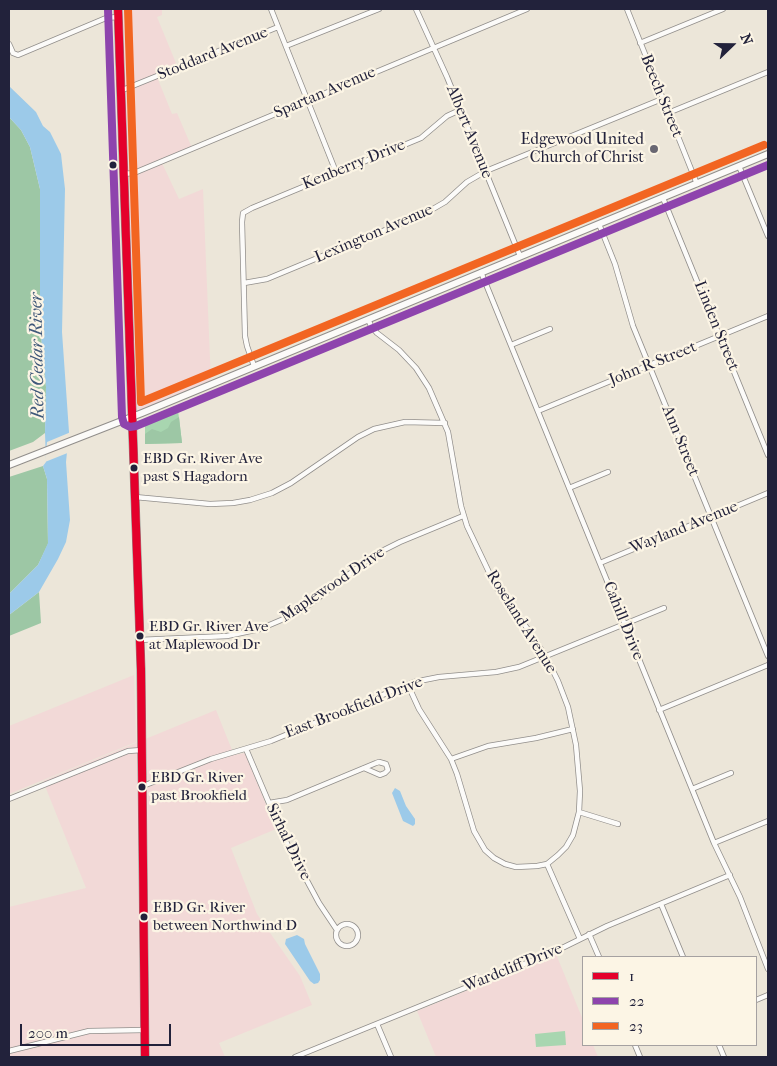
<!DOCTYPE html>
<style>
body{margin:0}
#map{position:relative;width:777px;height:1066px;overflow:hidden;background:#ece6d9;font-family:"IM FELL French Canon",serif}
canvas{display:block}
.frame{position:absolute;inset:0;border:10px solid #22223b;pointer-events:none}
.legend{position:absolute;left:582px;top:956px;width:175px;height:90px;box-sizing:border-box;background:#fcf5e5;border:1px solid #a5a1a1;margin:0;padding:6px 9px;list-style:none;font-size:15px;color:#22223b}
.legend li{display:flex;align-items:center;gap:10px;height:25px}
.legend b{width:25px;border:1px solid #a5a1a1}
.north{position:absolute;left:707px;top:20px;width:50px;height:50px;-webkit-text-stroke:4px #fcf5e5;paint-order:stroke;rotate:68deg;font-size:14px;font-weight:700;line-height:20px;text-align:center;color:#22223b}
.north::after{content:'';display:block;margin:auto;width:18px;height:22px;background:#22223b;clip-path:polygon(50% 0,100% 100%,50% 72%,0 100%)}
.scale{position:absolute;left:20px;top:1024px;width:151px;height:22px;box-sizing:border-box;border:2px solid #22223b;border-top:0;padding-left:6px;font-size:15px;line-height:18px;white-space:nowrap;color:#22223b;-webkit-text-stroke:4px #fcf5e5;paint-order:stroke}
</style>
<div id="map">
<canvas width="777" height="1066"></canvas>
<div class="frame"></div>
<ul class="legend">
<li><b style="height:6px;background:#e4002b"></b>1</li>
<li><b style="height:6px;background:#8e44ad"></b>22</li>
<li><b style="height:6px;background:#f26522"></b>23</li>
</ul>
<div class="north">N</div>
<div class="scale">200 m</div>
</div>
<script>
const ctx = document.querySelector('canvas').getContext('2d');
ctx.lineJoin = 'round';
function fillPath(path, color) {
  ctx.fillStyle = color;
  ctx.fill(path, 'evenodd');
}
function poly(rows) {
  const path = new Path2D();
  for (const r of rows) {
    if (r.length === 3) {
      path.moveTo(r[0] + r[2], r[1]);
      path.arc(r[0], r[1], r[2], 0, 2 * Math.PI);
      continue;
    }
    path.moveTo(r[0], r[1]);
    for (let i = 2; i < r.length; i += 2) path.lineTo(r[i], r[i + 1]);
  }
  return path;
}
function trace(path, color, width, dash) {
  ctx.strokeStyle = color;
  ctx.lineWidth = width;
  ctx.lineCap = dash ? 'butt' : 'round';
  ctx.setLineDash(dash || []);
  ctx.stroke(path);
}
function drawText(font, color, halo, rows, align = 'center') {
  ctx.font = font + ' "IM FELL French Canon",serif';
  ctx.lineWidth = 4.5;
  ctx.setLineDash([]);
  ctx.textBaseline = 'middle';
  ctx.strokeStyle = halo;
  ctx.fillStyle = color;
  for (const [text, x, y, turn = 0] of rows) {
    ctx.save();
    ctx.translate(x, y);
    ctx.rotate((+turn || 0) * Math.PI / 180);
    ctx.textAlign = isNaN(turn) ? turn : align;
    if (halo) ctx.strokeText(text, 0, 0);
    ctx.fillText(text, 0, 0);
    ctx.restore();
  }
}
fillPath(poly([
 [119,9,162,9,162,15,157,17,178,68,157,77,172,114,177,113,192,148,161,161,179,199,203,189,211,383,133,416],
 [134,675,136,742,9,794,9,726],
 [216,710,234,755,245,753,276,829,231,848,257,914,300,976,312,1005,219,1043,225,1057,9,1057,9,907,86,888,43,781],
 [556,954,583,1020,583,1045,593,1045,598,1057,436,1057,417,1011]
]), '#f2d9d7');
fillPath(poly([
 [176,406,178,410,182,443,145,444,145,420,147,418],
 [565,1031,566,1045,536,1047,535,1034]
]), '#a8d6b0');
fillPath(poly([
 [9,117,21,130,30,147,40,189,40,325,46,387,45,433,33,442,9,451],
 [179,417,182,443,145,444,145,434,152,429,161,432,168,428,171,422],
 [43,466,47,479,48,544,38,565,9,594,9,477],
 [39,592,41,623,9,636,9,615]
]), '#9dc7a5');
fillPath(poly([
 [9,86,36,112,43,126,50,132,61,154,65,189,62,332,69,432,66,462,70,520,66,542,58,559,39,592,9,615,9,594,38,565,48,543,47,479,43,466,46,462,45,433,46,387,40,325,40,189,30,147,21,130,9,117],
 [395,788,400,791,406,806,415,819,415,824,413,826,403,821,392,793],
 [297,935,304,939,305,944,320,974,320,980,318,983,314,984,310,981,285,944,286,939]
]), '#9ccae9');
fillPath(poly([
 [71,432,70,452,45,462,47,442]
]), '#ece6d9');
const street = poly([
 [271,9,336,172],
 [416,9,447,77,520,256],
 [627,9,697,184],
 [640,43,723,9],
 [9,44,13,53,18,55,106,18,118,17],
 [286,46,379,9],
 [120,91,278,27],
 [668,113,768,72],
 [739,166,768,236],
 [123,174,134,173,527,9],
 [663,198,768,455],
 [599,224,615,264,633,326,768,656],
 [481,272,714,843,740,897,768,969],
 [244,283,267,279,426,213,445,202,467,182,486,171,662,99],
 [368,319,371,326,377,333,399,350,416,368,429,388,448,432,461,506,467,526,496,587,527,628,546,657,558,681,568,707,576,745,580,791,579,812,573,835,566,847,558,855,547,864,537,866,516,867,505,864,494,858,485,850,474,831,457,774,451,759,419,709,408,685],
 [511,345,550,329],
 [254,366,247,346,245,336,242,222,243,213,252,208,421,138,447,116,460,110],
 [538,411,768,316],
 [569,488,608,472],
 [135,497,210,504,233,503,250,500,272,493,291,483,358,437,374,429,405,422,445,423],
 [600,563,768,493],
 [139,640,227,636,260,629,293,615,309,605,369,559,382,551,400,542,463,516],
 [659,710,768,665],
 [246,749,283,836,319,903,337,930],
 [451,759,488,746,536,738,573,729],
 [143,786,211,759,271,741,414,682,439,677,496,672,519,667,664,608],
 [692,789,731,773],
 [9,799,128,751,142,750],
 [269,803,287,800,311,790,376,763,379,762,386,764,388,770,385,773,380,775,364,768],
 [579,812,618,824],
 [714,843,768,821],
 [547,864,580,939],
 [661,904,683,957],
 [347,935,11],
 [589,934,599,957],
 [756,1000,768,995],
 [377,1024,391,1057],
 [635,1045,640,1057],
 [719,1045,724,1057],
 [9,1051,89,1031,145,1030],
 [295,1057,556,951,607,926,730,875]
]);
const secondary = poly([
 [9,465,142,413,768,154]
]);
const primary = poly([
 [118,9,141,669,145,1057]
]);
trace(street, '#918e8b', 6);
trace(secondary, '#918e8b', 8);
trace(primary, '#918e8b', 9);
trace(street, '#fcfbf9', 4.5);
trace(secondary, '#fcfbf9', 6);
trace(primary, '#fcfbf9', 7);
trace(poly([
 [118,9,141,669,145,1057]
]), '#e4002b', 8);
trace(poly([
 [108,9,122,417,124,424,130,427,136,426,768,165]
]), '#8e44ad', 8);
trace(poly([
 [128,9,141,402,764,145]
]), '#f26522', 8);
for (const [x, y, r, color] of [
 [654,149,5,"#696772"],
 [113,165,4.5,"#22223b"],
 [134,468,4.5,"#22223b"],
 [140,636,4.5,"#22223b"],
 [142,787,4.5,"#22223b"],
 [144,917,4.5,"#22223b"]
]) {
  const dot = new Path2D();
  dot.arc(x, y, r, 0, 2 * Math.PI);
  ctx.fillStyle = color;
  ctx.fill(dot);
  trace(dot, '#fcf5e5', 2);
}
drawText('15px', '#22223b', '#fcf5e5', [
 ["EBD Gr. River Ave",143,459],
 ["past S Hagadorn",143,477],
 ["EBD Gr. River Ave",149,627],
 ["at Maplewood Dr",149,645],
 ["EBD Gr. River",151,778],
 ["past Brookfield",151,796],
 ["EBD Gr. River",153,908],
 ["between Northwind D",153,926]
], 'left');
drawText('16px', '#22223b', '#fcf5e5', [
 ["Stoddard Avenue",213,54,-22],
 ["Spartan Avenue",325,93,-23],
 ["Beech Street",661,96,68],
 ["Albert Avenue",469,132,68],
 ["Kenberry Drive",354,165,-22],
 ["Lexington Avenue",374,234,-23],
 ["Linden Street",716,326,68],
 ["John R Street",653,364,-22],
 ["Ann Street",680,441,68],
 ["Wayland Avenue",684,528,-22],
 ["Maplewood Drive",333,585,-34],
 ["Cahill Drive",623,621,68],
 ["Roseland Avenue",521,622,58],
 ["East Brookfield Drive",354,708,-21],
 ["Sirhal Drive",288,842,64],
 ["Wardcliff Drive",513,968,-22]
]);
drawText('16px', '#22223b', '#fcf5e5', [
 ["Edgewood United",644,140],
 ["Church of Christ",644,158]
], 'right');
drawText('italic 18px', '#40597a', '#fcf5e5', [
 ["Red Cedar River",38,356,-91]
]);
</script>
